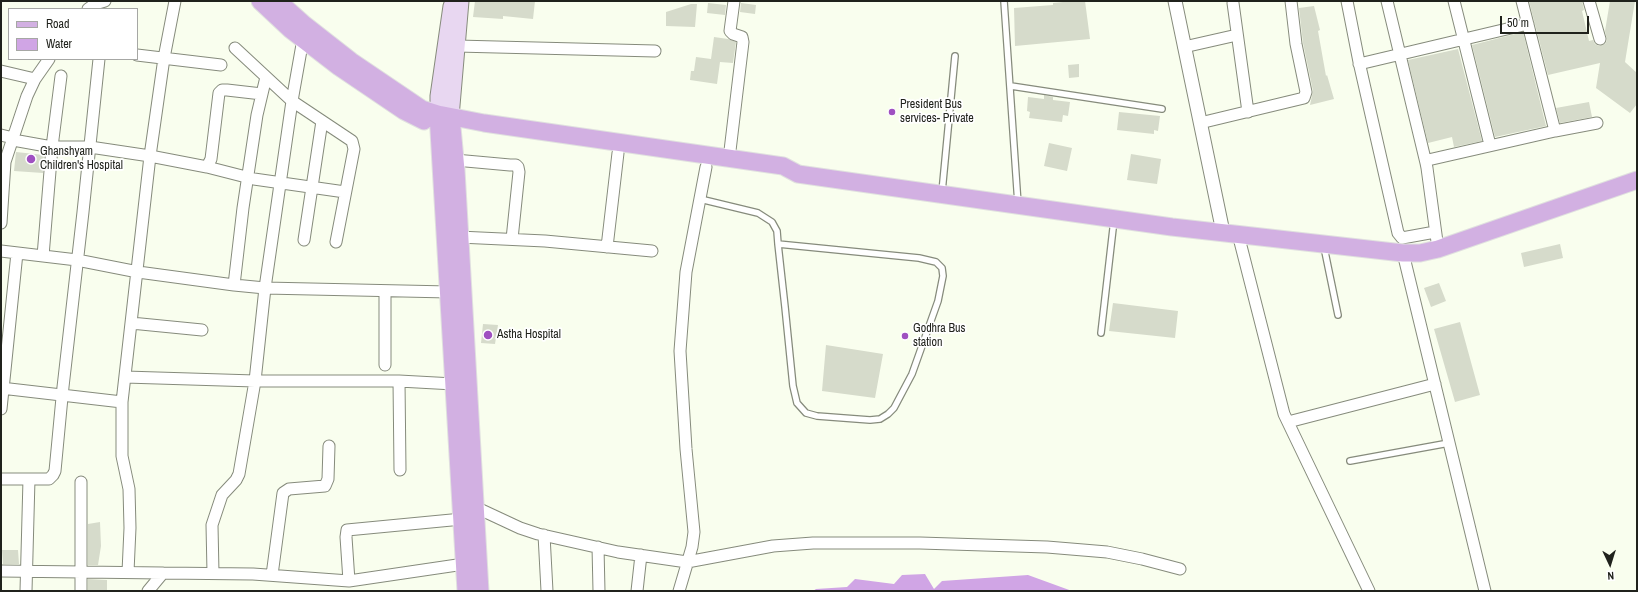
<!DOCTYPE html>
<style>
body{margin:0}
#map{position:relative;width:1638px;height:592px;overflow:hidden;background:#f9feee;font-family:"Archivo Narrow",sans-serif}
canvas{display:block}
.frame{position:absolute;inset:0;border:2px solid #20221c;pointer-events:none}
.legend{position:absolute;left:8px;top:8px;width:130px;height:52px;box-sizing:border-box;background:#fff;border:1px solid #a6a7a4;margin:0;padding:5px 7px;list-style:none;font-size:12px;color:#20221c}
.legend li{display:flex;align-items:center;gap:8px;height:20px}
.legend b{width:20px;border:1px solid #a6a7a4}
.north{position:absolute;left:1590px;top:544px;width:40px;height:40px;-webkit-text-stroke:3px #fff;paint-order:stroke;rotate:176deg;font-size:11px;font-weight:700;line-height:16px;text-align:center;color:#20221c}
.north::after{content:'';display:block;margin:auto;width:14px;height:18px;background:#20221c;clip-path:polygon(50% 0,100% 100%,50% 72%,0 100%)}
.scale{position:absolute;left:1500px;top:16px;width:89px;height:18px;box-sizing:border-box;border:2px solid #20221c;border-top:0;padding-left:5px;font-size:12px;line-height:14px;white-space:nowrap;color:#20221c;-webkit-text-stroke:3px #fff;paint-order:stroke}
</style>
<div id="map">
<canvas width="1638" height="592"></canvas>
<div class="frame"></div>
<ul class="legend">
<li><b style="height:5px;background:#d2b0e2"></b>Road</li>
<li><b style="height:11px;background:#d0a5e5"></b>Water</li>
</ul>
<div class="north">N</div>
<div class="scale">50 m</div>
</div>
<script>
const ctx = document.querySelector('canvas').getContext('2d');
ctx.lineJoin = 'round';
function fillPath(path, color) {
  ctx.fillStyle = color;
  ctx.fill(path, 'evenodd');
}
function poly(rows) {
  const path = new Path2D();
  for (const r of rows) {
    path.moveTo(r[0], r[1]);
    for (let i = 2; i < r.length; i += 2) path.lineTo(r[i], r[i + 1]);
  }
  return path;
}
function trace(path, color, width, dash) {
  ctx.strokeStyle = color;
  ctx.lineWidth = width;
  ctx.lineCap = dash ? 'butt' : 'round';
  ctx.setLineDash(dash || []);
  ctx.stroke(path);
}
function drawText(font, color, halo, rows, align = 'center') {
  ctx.font = font + ' "Archivo Narrow",sans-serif';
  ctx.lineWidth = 3.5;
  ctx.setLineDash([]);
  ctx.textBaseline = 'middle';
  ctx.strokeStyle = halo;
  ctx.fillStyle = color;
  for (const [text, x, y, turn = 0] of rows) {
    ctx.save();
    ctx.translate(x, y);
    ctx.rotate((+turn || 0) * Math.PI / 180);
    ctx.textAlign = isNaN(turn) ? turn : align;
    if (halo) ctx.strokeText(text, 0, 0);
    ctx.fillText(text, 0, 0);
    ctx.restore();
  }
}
fillPath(poly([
 [925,574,934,589,942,581,1028,575,1072,591,813,591,816,589,847,587,855,579,894,584,902,575]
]), '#d0a5e5');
fillPath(poly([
 [475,1,535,1,533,19,503,16,503,19,473,17],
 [1073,1,1085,1,1090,39,1015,46,1014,8,1053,5,1053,3],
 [1529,1,1582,1,1584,10,1582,11,1589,41,1593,40,1595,44,1599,46,1605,44,1607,40,1605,31,1610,1,1635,1,1625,62,1637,73,1637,104,1630,113,1596,88,1600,63,1548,75],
 [708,3,726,5,725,15,707,13],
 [741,3,756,5,755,14,740,12],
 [691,4,697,4,695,27,666,26,666,12],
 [1314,6,1320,30,1318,31,1326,76,1327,75,1334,99,1310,105,1313,91,1303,43,1299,8],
 [1523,32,1546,126,1495,137,1472,45],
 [714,37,728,39,736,42,733,63,720,62,717,84,690,80,691,71,694,71,696,57,711,59],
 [1458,49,1482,141,1454,147,1452,137,1428,143,1408,60],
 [1079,64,1079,77,1069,78,1068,65],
 [1044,95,1053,97,1053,100,1070,102,1068,116,1063,115,1062,122,1029,118,1030,112,1027,111,1028,97,1044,99],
 [1589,102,1592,117,1560,123,1556,108],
 [1119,112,1160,116,1158,131,1154,130,1154,134,1117,130],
 [1049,143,1072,148,1067,171,1044,166],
 [16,152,44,155,43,173,14,171],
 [1131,154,1161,159,1157,184,1127,180],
 [1560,244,1563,258,1524,267,1521,253],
 [1439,283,1446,301,1431,307,1424,288],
 [1113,303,1178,311,1175,338,1109,331],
 [1460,322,1480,395,1455,402,1434,329],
 [483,324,498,325,495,344,481,343],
 [826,345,883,354,875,398,822,391],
 [100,522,101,546,98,565,88,565,88,524],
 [2,550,18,550,19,564,3,564],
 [88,579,107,580,107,591,88,591]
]), '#d6dbcb');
const service = poly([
 [1004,1,1018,204],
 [1011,86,1162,109],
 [942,192,955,56],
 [700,199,758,213,772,222,777,231,778,244,785,307,793,386,797,403,806,413,817,416,870,420,880,419,888,414,894,408,912,374,938,301,943,276,942,268,936,262,919,258,778,244],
 [1324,247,1338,315],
 [1101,333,1114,220],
 [1350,461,1449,443]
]);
const minor = poly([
 [1347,1,1359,62,1398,233,1402,238,1435,232],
 [1387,1,1426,163],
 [1454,1,1490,145],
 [1522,1,1555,131],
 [1589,1,1600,39],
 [1233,3,1248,112],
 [88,9,95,4,105,1],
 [457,46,655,51],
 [1184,47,1237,35],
 [235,48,292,101,352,141,354,149,336,242],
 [137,55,221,65],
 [1359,64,1528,24],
 [1,71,35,79],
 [1200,123,1304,98,1306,92,1296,44,1291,1],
 [1,135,13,138,13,140,52,147,90,147,150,156,207,167,211,159,219,93,222,90,227,90,262,94],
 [729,159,743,42,742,37,733,34,730,31,734,1],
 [455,160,510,165,516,165,518,167,519,172,512,239],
 [207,167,254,179,345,192],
 [1,223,5,162,27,96,35,79,49,59],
 [1238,234,1284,414,1369,591],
 [459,237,545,241,652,251],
 [304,240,322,121],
 [607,247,618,153],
 [1438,249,1427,168,1426,163,1428,160,1555,131,1597,123],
 [1,251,77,260,138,272,234,285,265,288,449,292],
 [1403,253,1485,591],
 [43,256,52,147,61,76],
 [234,285,243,208,257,115,266,77],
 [131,323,202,330],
 [385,365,385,291],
 [125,377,255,381,399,381,454,384],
 [399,381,400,470],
 [1,388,122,402],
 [1,409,17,253],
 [1288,422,1435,384],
 [1,479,49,479,53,475,55,471,63,387,83,212,99,59],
 [81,482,81,591],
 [475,507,520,528,538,534,618,552,687,562,773,546,813,543,920,543,1047,547,1107,552,1142,559,1180,569],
 [544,535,547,591],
 [598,547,599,591],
 [1,571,163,573],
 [128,572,130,528,129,489,122,456,122,402,150,156,164,58,175,1],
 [213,573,212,525,222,495,236,480,239,474,255,381,265,288,292,101,303,39],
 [272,575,283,493,289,489,325,486,328,479,329,446],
 [349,581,346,537,347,530,462,519],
 [26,591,29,479],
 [148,591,163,573,253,574,349,581,464,564],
 [637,591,641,555],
 [679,591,692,547,694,532,686,449,680,351,686,272,706,167]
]);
const tertiary = poly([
 [1175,1,1223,232]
]);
const secondary = poly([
 [438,114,438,96,451,6],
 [451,117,461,1]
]);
const primary = poly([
 [260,1,291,30,339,67,404,111,424,121],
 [278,1,305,25,351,61,422,109,438,114,484,123,783,166,798,174,819,177,1172,227,1403,253,1420,253,1438,249,1637,180],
 [438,114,466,591],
 [451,117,456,170,480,591]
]);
trace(service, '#868b7c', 8);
trace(minor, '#868b7c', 13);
trace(tertiary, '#868b7c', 15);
trace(secondary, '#868b7c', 17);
trace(primary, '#e0e0df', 19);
trace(service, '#fff', 5.5);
trace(minor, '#fff', 11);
trace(tertiary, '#fff', 13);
trace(secondary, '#e8d7f1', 15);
trace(primary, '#d2b0e2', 17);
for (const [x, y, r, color] of [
 [892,112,4,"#9f50c1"],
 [31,159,5,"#9f50c1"],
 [488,335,5,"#9f50c1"],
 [905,336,4,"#9f50c1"]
]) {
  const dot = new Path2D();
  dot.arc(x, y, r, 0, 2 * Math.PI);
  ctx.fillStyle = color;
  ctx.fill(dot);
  trace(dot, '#fff', 1.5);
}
drawText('12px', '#20221c', '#fff', [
 ["President Bus",900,105],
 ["services- Private",900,119],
 ["Ghanshyam",40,152],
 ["Children's Hospital",40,166],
 ["Godhra Bus",913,329],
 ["station",913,343],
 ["Astha Hospital",497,335]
], 'left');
</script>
